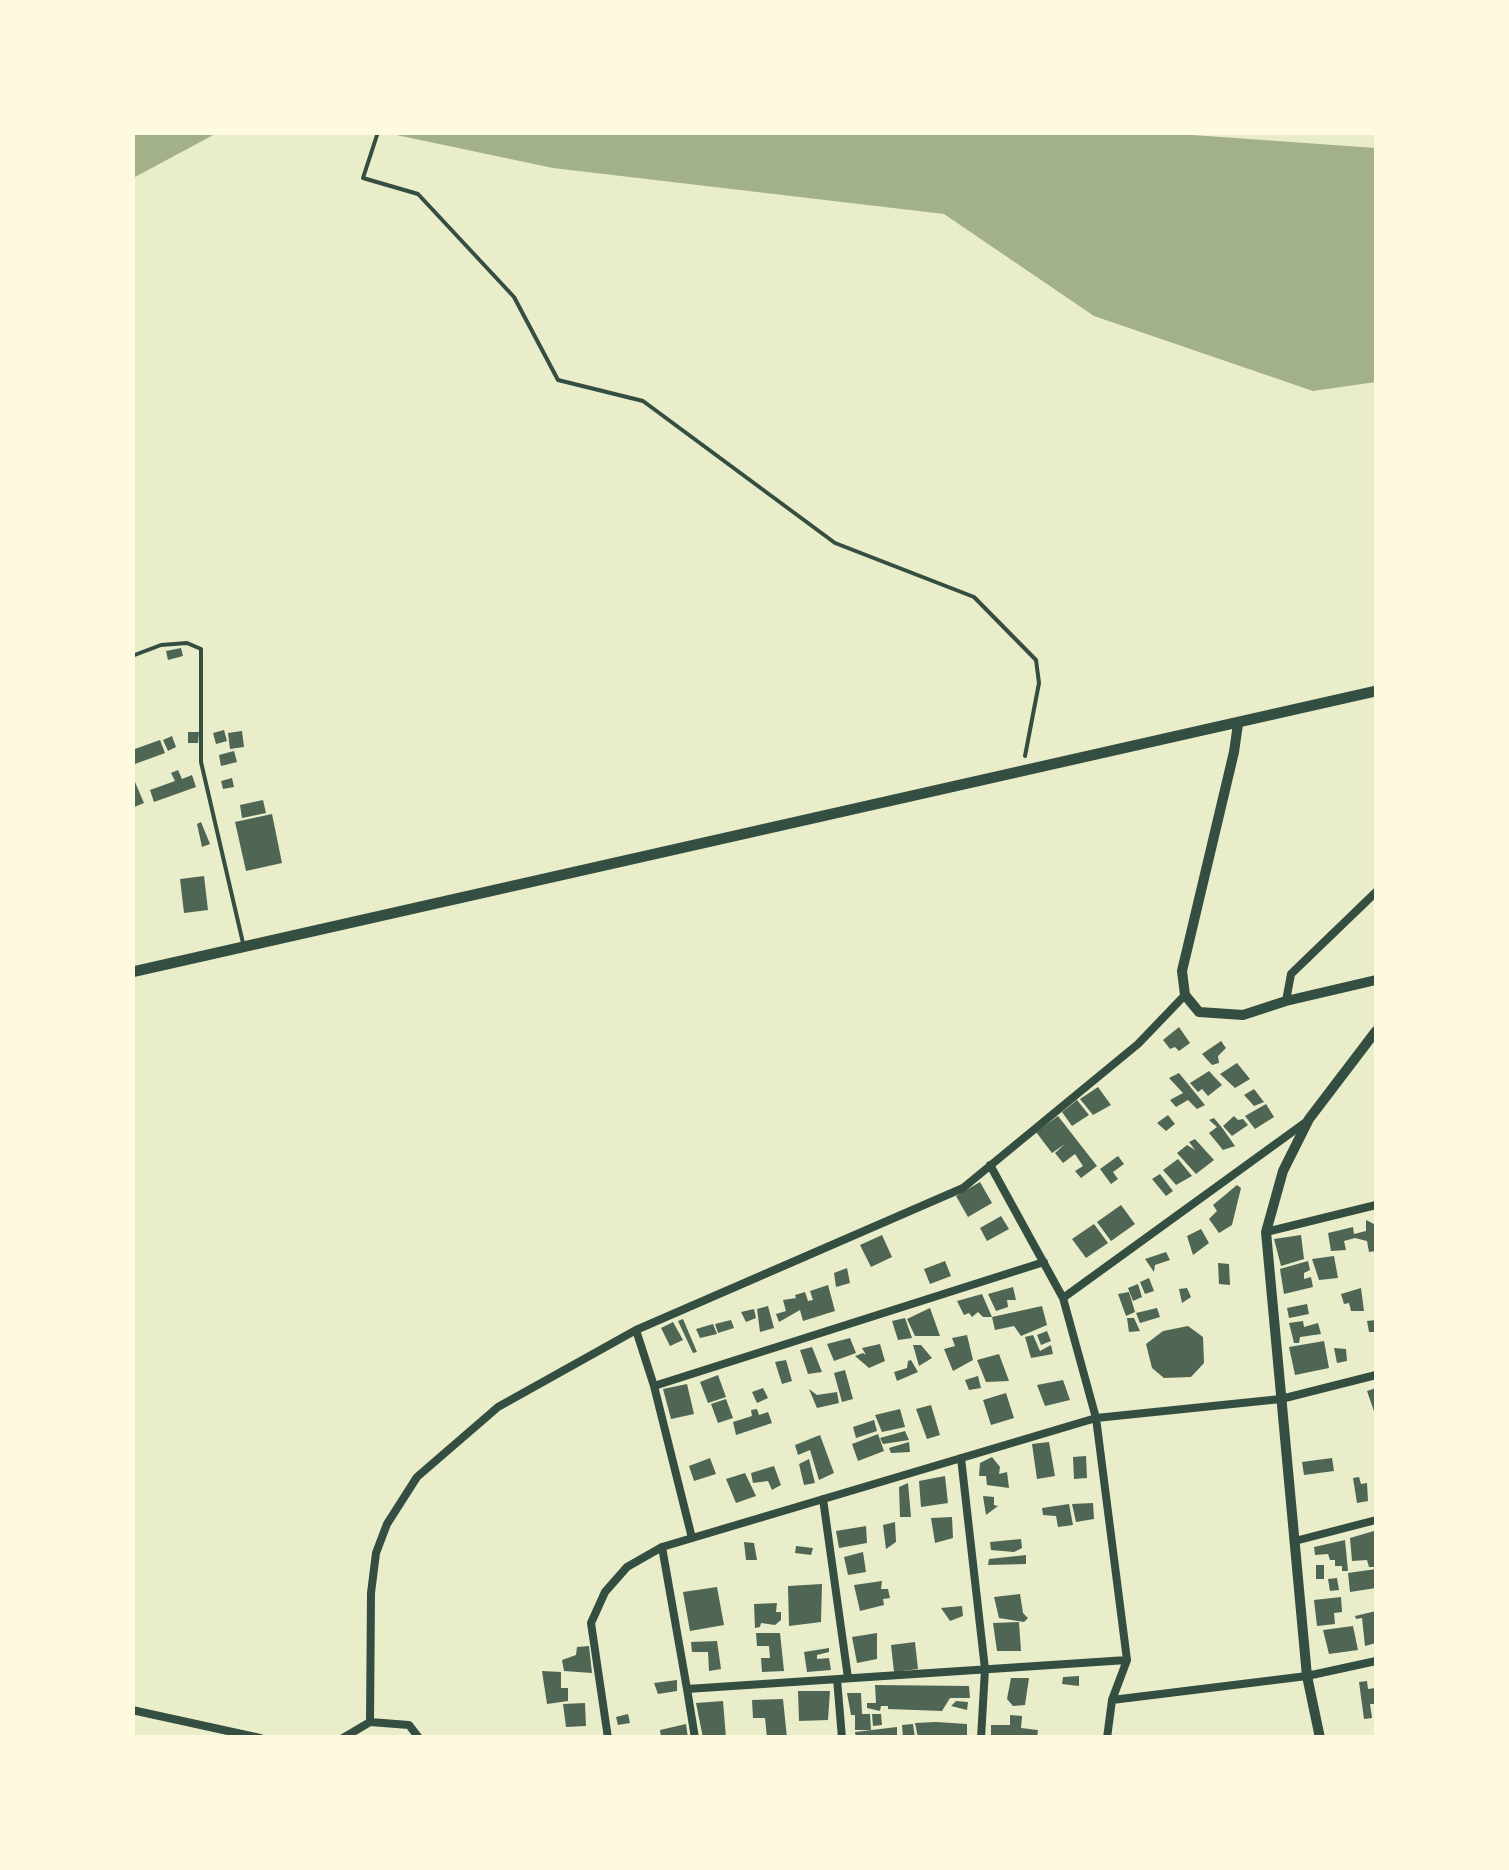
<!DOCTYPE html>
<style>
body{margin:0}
#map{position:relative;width:1509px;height:1870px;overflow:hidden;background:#e9edc9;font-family:"Nunito Sans",sans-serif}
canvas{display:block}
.frame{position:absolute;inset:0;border:135px solid #fefae0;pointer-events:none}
</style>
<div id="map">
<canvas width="1509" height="1870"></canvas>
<div class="frame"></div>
</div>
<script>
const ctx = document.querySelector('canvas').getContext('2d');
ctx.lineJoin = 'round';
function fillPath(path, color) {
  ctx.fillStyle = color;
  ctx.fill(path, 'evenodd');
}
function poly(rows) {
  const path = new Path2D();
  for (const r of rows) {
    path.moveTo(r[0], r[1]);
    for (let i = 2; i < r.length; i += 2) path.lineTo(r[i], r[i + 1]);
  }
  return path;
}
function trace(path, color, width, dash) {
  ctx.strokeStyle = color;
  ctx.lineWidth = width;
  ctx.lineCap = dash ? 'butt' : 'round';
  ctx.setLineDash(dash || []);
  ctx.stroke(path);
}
fillPath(poly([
 [133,132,217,132,217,133,133,178],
 [1150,132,1376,148,1376,382,1313,391,1094,316,944,214,553,168,387,133]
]), '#a3b18a');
fillPath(poly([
 [181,648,183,656,168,660,166,651],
 [224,730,227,741,216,744,213,733],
 [242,731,244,747,230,749,228,733],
 [188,732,199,732,198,743,188,743],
 [172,736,176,747,168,751,163,740],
 [160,740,165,753,135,764,132,750],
 [234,751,237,762,221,766,219,755],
 [178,770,182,779,192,775,196,787,154,802,150,790,175,781,171,773],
 [132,775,144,803,132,808],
 [232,778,234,787,223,789,221,781],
 [263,800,266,813,242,818,240,805],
 [272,814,282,863,246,871,235,822],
 [201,822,210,844,202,847,197,824],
 [204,876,208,910,184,913,180,879],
 [1179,1027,1190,1043,1179,1051,1175,1047,1170,1049,1163,1040],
 [1221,1041,1226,1048,1218,1056,1219,1063,1212,1065,1202,1054],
 [1237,1063,1250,1079,1235,1088,1220,1074],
 [1209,1071,1222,1085,1208,1096,1202,1089,1198,1092,1190,1083],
 [1179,1073,1205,1105,1197,1109,1188,1100,1176,1107,1170,1100,1183,1093,1169,1078],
 [1098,1087,1111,1105,1093,1115,1080,1099],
 [1254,1089,1264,1102,1254,1106,1244,1095],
 [1077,1100,1089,1115,1072,1126,1062,1112],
 [1266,1104,1274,1117,1255,1129,1245,1116],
 [1168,1115,1175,1124,1166,1131,1157,1123],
 [1058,1116,1097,1166,1081,1178,1075,1171,1083,1166,1075,1154,1063,1163,1055,1153,1065,1144,1052,1153,1036,1132],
 [1234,1116,1238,1120,1243,1119,1248,1125,1232,1136,1223,1126],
 [1214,1118,1223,1129,1235,1146,1223,1150,1209,1133,1217,1127,1209,1120],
 [1195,1139,1214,1160,1196,1174,1177,1153,1187,1145,1195,1150,1189,1142],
 [1118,1156,1124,1164,1113,1172,1118,1179,1111,1184,1100,1169],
 [1178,1159,1192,1176,1176,1185,1163,1170],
 [1160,1174,1173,1191,1166,1196,1152,1179],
 [980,1182,992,1203,968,1217,956,1196],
 [1237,1185,1241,1188,1232,1225,1219,1233,1209,1219,1217,1211,1213,1205],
 [1121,1205,1135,1224,1111,1241,1097,1222],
 [1001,1216,1009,1229,987,1241,980,1228],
 [1366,1220,1376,1225,1376,1251,1369,1252,1367,1241,1355,1238,1344,1241,1346,1250,1331,1251,1328,1233,1353,1227,1354,1234,1366,1231],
 [1094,1224,1108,1243,1086,1258,1072,1239],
 [1201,1229,1209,1243,1193,1255,1187,1236],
 [882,1235,892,1257,871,1267,860,1245],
 [1301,1235,1304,1259,1281,1266,1274,1239],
 [1166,1252,1170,1260,1155,1265,1154,1272,1145,1259],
 [1334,1256,1338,1278,1319,1280,1312,1259],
 [945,1261,951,1276,930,1284,924,1269],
 [1308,1261,1310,1270,1304,1273,1304,1279,1311,1277,1313,1287,1284,1294,1280,1269],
 [1218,1263,1229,1264,1230,1285,1219,1284],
 [847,1268,850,1283,836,1287,834,1273],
 [1149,1278,1154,1291,1145,1294,1140,1282],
 [1138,1284,1142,1297,1133,1301,1128,1288],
 [828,1285,835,1311,803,1321,800,1310,779,1322,776,1314,786,1311,783,1300,796,1298,795,1295,805,1292,808,1301,813,1300,810,1291],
 [1013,1287,1016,1300,1007,1300,1008,1307,996,1311,988,1294],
 [1187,1288,1191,1297,1182,1303,1179,1289],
 [1361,1288,1364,1311,1351,1311,1349,1303,1344,1304,1341,1294],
 [1129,1292,1135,1312,1126,1316,1118,1294],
 [982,1294,992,1317,983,1317,978,1312,972,1317,969,1313,964,1315,957,1301],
 [1307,1304,1309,1314,1289,1318,1287,1308],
 [768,1306,774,1328,760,1332,757,1309],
 [1042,1306,1047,1325,1021,1336,1014,1326,995,1330,992,1317],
 [930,1308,940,1336,915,1336,907,1319],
 [1157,1308,1160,1317,1140,1323,1136,1313],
 [754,1309,756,1318,746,1322,741,1312],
 [905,1318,912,1338,898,1340,892,1321],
 [1127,1318,1134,1318,1140,1331,1129,1332],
 [683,1319,697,1352,693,1353,678,1321],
 [731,1320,734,1328,718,1333,715,1324],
 [1376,1320,1376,1332,1369,1332,1367,1321],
 [1303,1321,1304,1327,1318,1323,1321,1334,1300,1337,1299,1343,1294,1343,1289,1323],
 [673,1322,683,1340,670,1346,661,1328],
 [713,1324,717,1334,700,1338,696,1329],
 [1188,1326,1203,1337,1204,1363,1191,1377,1164,1378,1152,1368,1146,1344,1163,1331],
 [1047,1331,1051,1341,1041,1345,1037,1335],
 [967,1335,973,1360,953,1371,944,1349,955,1346,952,1338],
 [1033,1335,1040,1351,1051,1345,1053,1354,1031,1358,1025,1337],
 [850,1338,856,1353,834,1361,827,1344],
 [1324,1341,1329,1368,1295,1375,1289,1347],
 [880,1344,885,1361,869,1368,855,1356,863,1353,866,1355,862,1348],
 [913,1345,921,1345,932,1358,919,1366],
 [812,1347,822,1372,808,1374,800,1350],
 [1334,1348,1346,1349,1347,1361,1337,1363],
 [999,1354,1009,1381,986,1382,977,1360],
 [786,1360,792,1381,782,1384,775,1362],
 [911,1360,918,1372,897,1381,894,1372,907,1368,908,1361],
 [845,1370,853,1399,842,1402,834,1373],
 [718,1375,726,1397,708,1403,700,1382],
 [978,1376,981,1388,969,1390,965,1380],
 [1063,1380,1070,1400,1045,1406,1037,1385],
 [687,1384,694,1414,671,1419,663,1389],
 [763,1388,768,1398,757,1403,752,1392],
 [1376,1388,1376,1417,1367,1391],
 [809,1389,817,1395,837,1392,839,1403,817,1408],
 [1006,1393,1014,1418,991,1425,983,1400],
 [726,1399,733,1418,718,1423,711,1404],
 [931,1405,940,1435,927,1439,916,1409],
 [757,1409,759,1415,768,1412,772,1423,736,1435,733,1422,752,1416,751,1410],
 [900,1409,905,1427,882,1432,875,1415],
 [874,1420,877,1431,856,1438,853,1427],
 [905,1431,909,1440,883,1444,880,1438],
 [878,1434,884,1451,858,1461,852,1444],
 [820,1435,834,1473,819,1480,810,1450,798,1455,795,1445],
 [909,1442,910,1452,891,1453,889,1448],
 [1049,1442,1055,1476,1037,1479,1032,1444],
 [1086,1456,1087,1478,1074,1479,1073,1457],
 [992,1457,1000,1467,999,1474,1007,1472,1009,1488,987,1485,986,1476,979,1476,980,1463],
 [710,1458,716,1474,694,1481,689,1466],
 [1332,1458,1334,1471,1304,1475,1302,1462],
 [809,1459,815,1483,804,1485,799,1464],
 [774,1466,781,1485,772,1490,768,1481,753,1483,751,1473],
 [745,1473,756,1496,736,1503,726,1479],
 [945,1476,948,1503,921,1507,919,1481],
 [1359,1477,1361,1484,1367,1483,1368,1501,1357,1503,1353,1478],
 [908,1483,911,1517,900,1517,899,1487],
 [983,1496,994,1497,994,1505,998,1506,986,1515],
 [1093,1503,1094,1519,1076,1522,1072,1504],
 [1069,1504,1073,1525,1058,1527,1056,1516,1043,1515,1042,1508],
 [952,1517,953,1538,935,1543,931,1518],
 [895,1522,896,1542,886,1549,883,1525],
 [866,1526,867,1543,839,1548,836,1531],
 [1374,1531,1376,1567,1369,1567,1367,1560,1352,1561,1350,1538],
 [1021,1539,1022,1548,1014,1552,991,1550,990,1542],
 [1345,1540,1348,1571,1342,1571,1342,1566,1335,1566,1335,1560,1330,1560,1328,1554,1315,1555,1314,1547],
 [744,1542,754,1543,757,1560,746,1560],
 [796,1546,813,1548,811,1555,795,1553],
 [863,1552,866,1572,848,1575,844,1557],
 [1026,1555,1026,1564,988,1565,989,1559],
 [1316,1565,1324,1565,1324,1579,1316,1579],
 [1376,1569,1376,1588,1350,1592,1348,1573],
 [1337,1578,1339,1590,1330,1591,1328,1579],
 [882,1581,881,1589,888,1589,890,1598,883,1599,884,1605,860,1611,854,1585],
 [822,1584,821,1622,789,1626,788,1586],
 [717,1587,724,1625,690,1631,683,1592],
 [1020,1594,1023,1613,1028,1618,1024,1622,999,1618,994,1597],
 [1341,1597,1342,1612,1334,1613,1335,1624,1317,1626,1314,1600],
 [777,1603,776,1612,781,1612,781,1620,775,1625,761,1623,760,1627,755,1628,754,1604],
 [962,1606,963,1616,950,1621,941,1608],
 [1376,1611,1376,1643,1365,1646,1362,1618,1356,1619,1355,1616],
 [1019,1622,1021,1651,997,1651,993,1623],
 [1353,1626,1358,1650,1329,1654,1323,1630],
 [756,1633,780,1633,784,1671,762,1672,761,1658,770,1658,769,1646,757,1646],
 [877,1633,877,1659,857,1663,852,1637],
 [717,1641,721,1669,709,1671,708,1652,692,1652,691,1642],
 [915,1642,918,1669,894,1672,891,1645],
 [589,1646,592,1673,564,1671,562,1660,576,1655,577,1647],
 [829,1648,829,1652,817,1655,817,1659,829,1658,831,1670,807,1672,804,1652],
 [542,1671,561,1672,561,1688,568,1688,568,1701,547,1704],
 [1079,1676,1079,1686,1062,1684,1063,1677],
 [1011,1678,1029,1678,1025,1705,1013,1706,1007,1699],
 [677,1680,677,1691,658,1694,654,1683],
 [1367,1681,1368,1689,1376,1688,1376,1704,1370,1704,1372,1718,1364,1719,1359,1682],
 [875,1685,969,1686,970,1698,950,1698,942,1711,888,1709,888,1706,881,1706,880,1711,867,1708,867,1703,876,1703],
 [798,1691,830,1691,828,1720,799,1721],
 [847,1693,861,1693,862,1714,870,1714,871,1730,855,1730,855,1715,851,1715],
 [783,1699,787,1738,767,1738,765,1718,753,1718,752,1700],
 [723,1701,726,1738,703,1738,696,1703],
 [956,1701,968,1702,967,1710,951,1706],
 [585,1703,586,1726,566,1727,563,1704],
 [628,1714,630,1723,618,1725,616,1717],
 [872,1714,881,1714,882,1725,873,1726],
 [1010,1715,1022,1716,1021,1728,1038,1730,1037,1738,991,1738,991,1725,1010,1725],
 [936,1722,967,1724,967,1738,918,1738,915,1723],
 [686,1724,688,1738,661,1738,660,1730],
 [913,1724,915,1738,903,1738,902,1725],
 [897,1727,897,1738,856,1738,855,1732]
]), '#4f6655');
trace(poly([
 [378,132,363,178,418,194,514,297,558,380,643,401,835,543,974,597,1036,660,1039,683,1025,756]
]), '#344e41', 4);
trace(poly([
 [132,656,161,645,187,643,201,649,201,762,243,943]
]), '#344e41', 4);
trace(poly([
 [1286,1001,1291,974,1376,892],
 [990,1165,1063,1298,1096,1418,1127,1660,1112,1700,1107,1738],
 [1266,1232,1376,1205],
 [1063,1298,1306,1122],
 [636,1330,654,1386,692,1538],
 [654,1386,1044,1262],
 [961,1458,985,1669,981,1738],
 [823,1499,848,1678],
 [1295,1541,1376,1520],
 [662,1547,687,1689,1127,1660],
 [837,1679,842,1738],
 [687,1689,695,1738],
 [1112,1700,1307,1676,1376,1661],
 [132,1710,260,1738],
 [370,1722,371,1593,376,1553,387,1524,417,1477,498,1407,636,1330,963,1188,1138,1044,1185,995],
 [343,1738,370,1722,409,1725,419,1738],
 [608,1738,591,1623,605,1592,627,1567,662,1547,1096,1418,1281,1399,1376,1375]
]), '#344e41', 8);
trace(poly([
 [1238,724,1234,752,1182,971,1185,995,1199,1012,1243,1015,1286,1001,1376,980],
 [1320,1738,1307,1676,1266,1232,1283,1171,1309,1119,1376,1031]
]), '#344e41', 10);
trace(poly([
 [132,972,1376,691]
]), '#344e41', 11);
</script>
